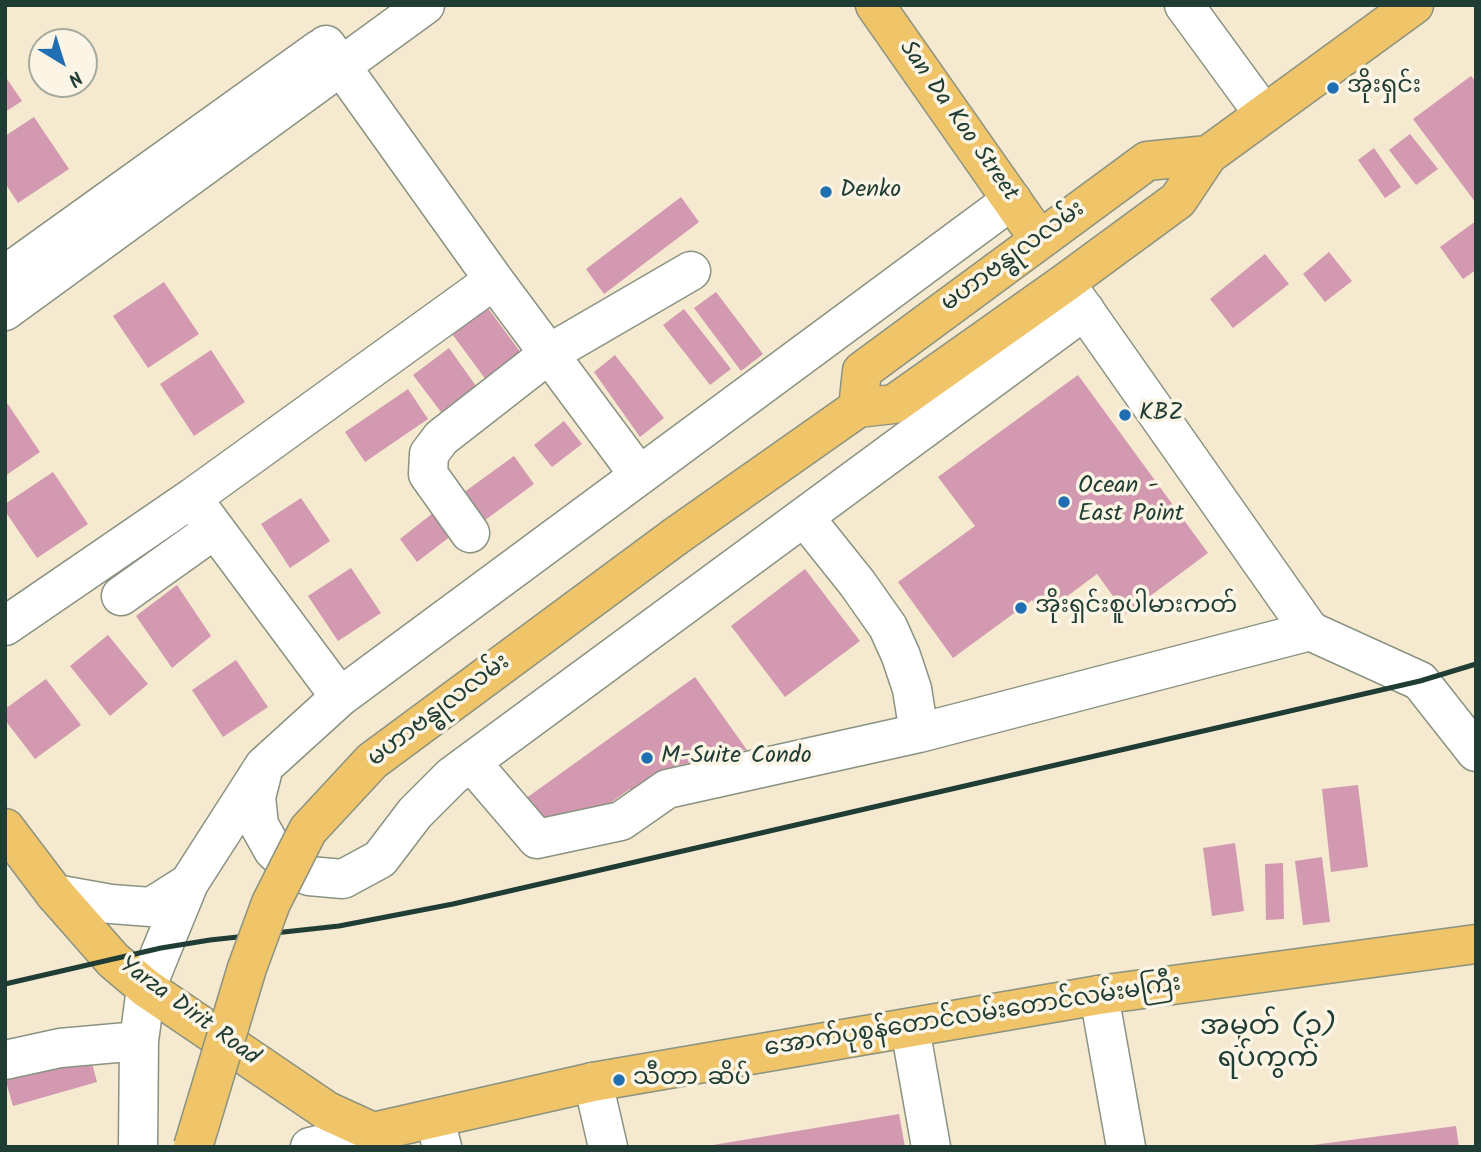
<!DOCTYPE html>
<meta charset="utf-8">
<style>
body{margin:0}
#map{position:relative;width:1481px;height:1152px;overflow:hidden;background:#f5e9cf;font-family:Kalam,sans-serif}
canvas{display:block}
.frame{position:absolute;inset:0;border:7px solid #1f3d34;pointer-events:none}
.north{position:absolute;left:28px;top:28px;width:70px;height:70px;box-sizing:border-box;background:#fcf5e5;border:2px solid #a4ab9e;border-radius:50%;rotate:142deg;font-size:19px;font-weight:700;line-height:28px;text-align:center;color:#1f3d34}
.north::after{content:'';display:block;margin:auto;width:24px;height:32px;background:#1f6fb2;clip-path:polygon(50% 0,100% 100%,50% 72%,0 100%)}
</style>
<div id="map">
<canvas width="1481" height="1152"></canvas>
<div class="frame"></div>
<div class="north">N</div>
</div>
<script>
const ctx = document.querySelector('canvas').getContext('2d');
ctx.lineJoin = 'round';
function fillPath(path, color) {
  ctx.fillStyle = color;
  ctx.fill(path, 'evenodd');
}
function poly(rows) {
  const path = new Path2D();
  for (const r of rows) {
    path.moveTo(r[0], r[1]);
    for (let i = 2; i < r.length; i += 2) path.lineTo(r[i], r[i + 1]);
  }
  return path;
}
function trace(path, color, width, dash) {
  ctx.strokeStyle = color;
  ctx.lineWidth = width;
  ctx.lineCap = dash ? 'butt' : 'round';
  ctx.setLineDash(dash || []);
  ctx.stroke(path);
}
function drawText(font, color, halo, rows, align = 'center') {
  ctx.font = font + ' Kalam,"Noto Sans Myanmar",sans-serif';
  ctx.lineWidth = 7;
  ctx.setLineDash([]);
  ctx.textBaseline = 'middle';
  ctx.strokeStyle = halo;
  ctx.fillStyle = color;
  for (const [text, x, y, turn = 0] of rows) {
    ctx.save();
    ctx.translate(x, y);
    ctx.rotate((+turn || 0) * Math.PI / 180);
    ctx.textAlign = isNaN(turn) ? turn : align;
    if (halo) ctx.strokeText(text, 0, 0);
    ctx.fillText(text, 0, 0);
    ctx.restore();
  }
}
fillPath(poly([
 [5,76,22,101,5,112],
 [1471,76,1476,82,1476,203,1413,119],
 [34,117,69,169,18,203,5,183,5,136],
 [1410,134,1438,169,1416,185,1389,150],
 [1374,148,1401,187,1385,198,1358,160],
 [681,197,699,222,604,294,586,269],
 [1476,221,1476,270,1463,279,1440,247],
 [1329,252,1352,281,1325,302,1303,274],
 [1265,254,1289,284,1233,328,1210,299],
 [164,282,199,334,148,368,113,316],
 [716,292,763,354,741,371,694,308],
 [479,296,527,361,492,388,444,323],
 [684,309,731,369,710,385,663,325],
 [449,348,476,386,441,412,413,375],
 [211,350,245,402,194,436,160,384],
 [615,355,664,418,640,437,594,372],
 [1078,375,1208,553,1126,614,1097,574,1042,615,1032,600,953,658,898,582,975,526,938,477],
 [408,389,428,419,365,462,345,432],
 [5,400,40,452,5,476],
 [564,421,582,444,552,467,534,445],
 [514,456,534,484,473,529,452,501],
 [53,472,88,524,37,558,5,511,5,504],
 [301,498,330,541,290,568,261,524],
 [438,509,456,532,417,562,400,539],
 [351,568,381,613,338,641,308,596],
 [805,569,860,641,785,697,731,626],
 [177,585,211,636,172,668,136,616],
 [108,635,148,684,110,716,70,666],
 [236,660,268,707,223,737,192,690],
 [695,677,747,750,676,766,644,781,654,795,641,802,630,789,592,816,540,829,518,804],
 [46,679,81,725,35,759,5,720,5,709],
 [1358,785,1368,867,1331,872,1322,789],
 [1235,843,1244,911,1212,916,1203,848],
 [1322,857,1330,922,1303,925,1295,861],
 [1283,863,1284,919,1266,920,1265,864],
 [88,1048,97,1082,13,1106,5,1078],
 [899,1114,905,1147,713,1147,713,1145],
 [1456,1126,1459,1147,1313,1147,1313,1145]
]), '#d299b1');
const minor = poly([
 [1184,5,1263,113],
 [5,275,320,49],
 [494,280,639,475],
 [1071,291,1310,631,1420,681,1476,752],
 [5,311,425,5],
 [192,498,340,697],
 [805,518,857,583,888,627,901,656,912,689,919,733],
 [470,533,428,474,429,454,441,438,550,353,691,271],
 [121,596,215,529],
 [5,626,192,498,494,280,326,45],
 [471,762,537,839,621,821,667,789,919,733,1310,631],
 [262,774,256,797,259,825,273,850,291,867,309,876,343,879,380,859,415,813,452,776,1085,310],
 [55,894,111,904,151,907,189,883],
 [1099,995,1126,1147],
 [910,1028,931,1147],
 [5,1060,60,1048,139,1041],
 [593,1082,608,1147],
 [435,1120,442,1147],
 [138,1147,139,1041,146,988,189,883,264,766,340,697,1012,200],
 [310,1147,373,1132]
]);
const major = poly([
 [875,5,1039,239],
 [858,408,862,371,1147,161,1208,155],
 [676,536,858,408,894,404,1065,283,1178,200,1208,155,1414,5],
 [5,828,55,894,113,960,146,988,327,1111,373,1132,593,1082,1099,995,1476,944]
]);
trace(minor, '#8a9382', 41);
trace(major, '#8a9382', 41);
trace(minor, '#fff', 38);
trace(major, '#f0c469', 38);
trace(poly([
 [5,984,161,948,210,940,339,926,453,904,1420,681,1476,664]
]), '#1f3d34', 5);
const majorBridge = poly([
 [193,1147,247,968,271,903,308,830,372,761,676,536]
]);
trace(majorBridge, '#8a9382', 41, []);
trace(majorBridge, '#f0c469', 38);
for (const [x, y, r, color] of [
 [1333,88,7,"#1f6fb2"],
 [826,192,7,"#1f6fb2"],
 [1125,415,7,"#1f6fb2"],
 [1064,502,7,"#1f6fb2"],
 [1021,608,7,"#1f6fb2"],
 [647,758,7,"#1f6fb2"],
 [619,1080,7,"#1f6fb2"]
]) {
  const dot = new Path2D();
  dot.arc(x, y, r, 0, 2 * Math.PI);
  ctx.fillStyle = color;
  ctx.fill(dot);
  trace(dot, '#fcf5e5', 2.5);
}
drawText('24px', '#1f3d34', '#fcf5e5', [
 ["အိုးရှင်း",1347,88],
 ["Denko",840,192],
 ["KBZ",1139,415],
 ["Ocean -",1078,488],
 ["East Point",1078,516],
 ["အိုးရှင်းစူပါမားကတ်",1035,608],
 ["M-Suite Condo",661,758],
 ["သီတာ ဆိပ်",633,1080]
], 'left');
drawText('24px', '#1f3d34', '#fcf5e5', [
 ["San Da Koo Street",957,122,55],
 ["မဟာဗန္ဓုလလမ်း",1014,258,-36],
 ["မဟာဗန္ဓုလလမ်း",440,712,-37],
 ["Yarza Dirit Road",188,1013,36],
 ["အောက်ပုစွန်တောင်လမ်းတောင်လမ်းမကြီး",973,1018,-9]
]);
drawText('28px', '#1f3d34', '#fcf5e5', [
 ["အမှတ် (၃)",1268,1029],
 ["ရပ်ကွက်",1268,1061]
]);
</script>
